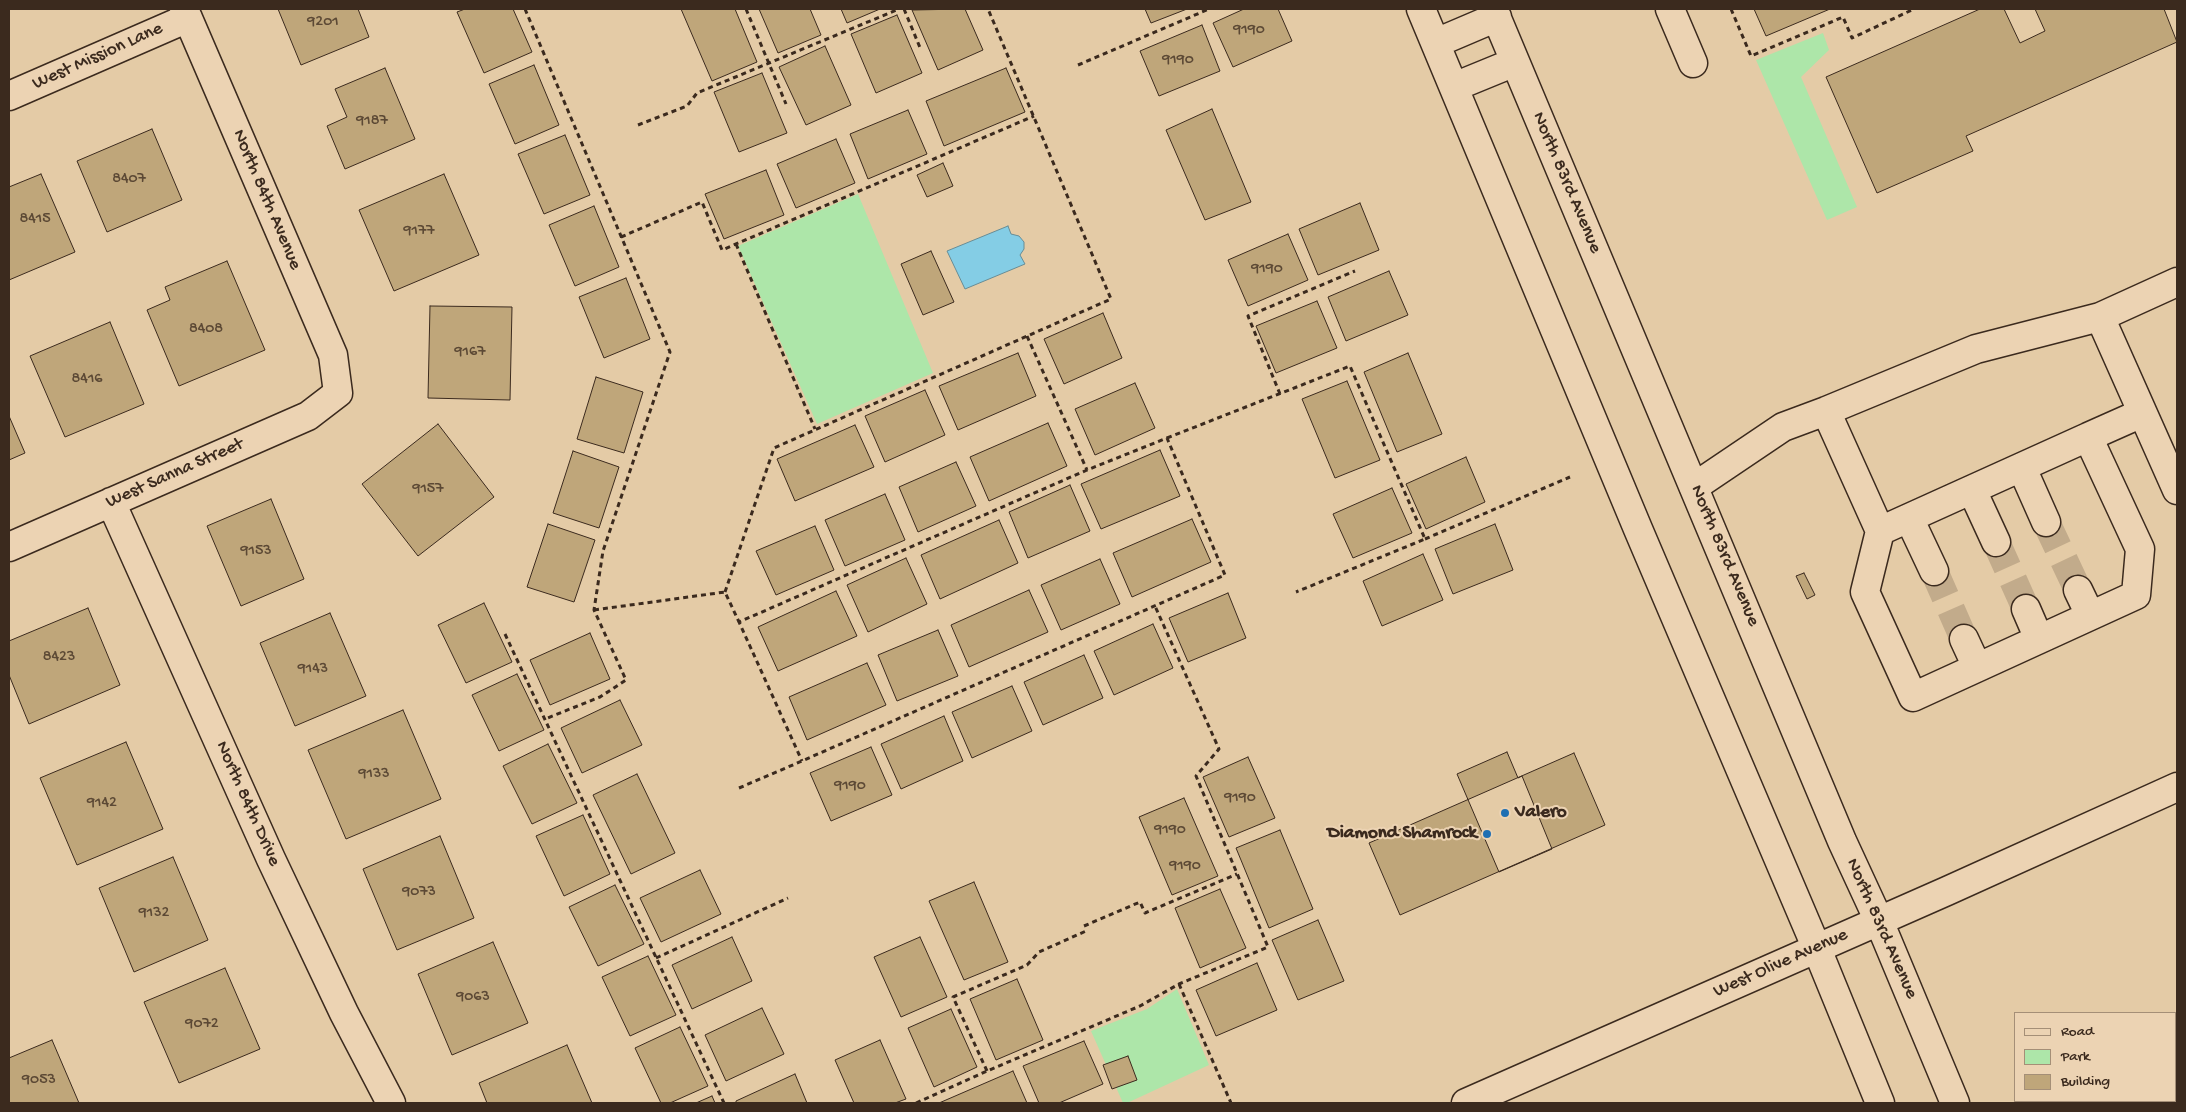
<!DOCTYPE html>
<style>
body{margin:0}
#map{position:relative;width:2186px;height:1112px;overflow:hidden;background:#e4cba6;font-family:"Gochi Hand",sans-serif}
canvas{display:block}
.frame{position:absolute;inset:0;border:10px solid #3b2a1e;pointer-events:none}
.legend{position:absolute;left:2014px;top:1012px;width:162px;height:90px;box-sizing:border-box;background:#ecd3b3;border:1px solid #a58f77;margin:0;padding:6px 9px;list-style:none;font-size:15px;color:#3b2a1e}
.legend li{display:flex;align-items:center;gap:10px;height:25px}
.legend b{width:25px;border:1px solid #a58f77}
</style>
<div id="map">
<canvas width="2186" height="1112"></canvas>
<div class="frame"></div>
<ul class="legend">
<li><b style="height:6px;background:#ecd3b3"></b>Road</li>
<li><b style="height:14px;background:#ade6a9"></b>Park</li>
<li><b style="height:14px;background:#bfa67a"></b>Building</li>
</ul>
</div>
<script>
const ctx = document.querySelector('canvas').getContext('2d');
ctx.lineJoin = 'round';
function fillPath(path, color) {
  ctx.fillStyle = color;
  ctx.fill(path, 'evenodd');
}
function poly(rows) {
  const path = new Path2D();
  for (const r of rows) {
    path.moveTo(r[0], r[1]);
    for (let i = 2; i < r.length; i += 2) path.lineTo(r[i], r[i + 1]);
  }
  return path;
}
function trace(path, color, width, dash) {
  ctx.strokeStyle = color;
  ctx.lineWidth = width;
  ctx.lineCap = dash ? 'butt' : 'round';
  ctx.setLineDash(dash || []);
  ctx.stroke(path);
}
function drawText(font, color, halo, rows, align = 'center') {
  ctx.font = font + ' "Gochi Hand",sans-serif';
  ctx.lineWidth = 4;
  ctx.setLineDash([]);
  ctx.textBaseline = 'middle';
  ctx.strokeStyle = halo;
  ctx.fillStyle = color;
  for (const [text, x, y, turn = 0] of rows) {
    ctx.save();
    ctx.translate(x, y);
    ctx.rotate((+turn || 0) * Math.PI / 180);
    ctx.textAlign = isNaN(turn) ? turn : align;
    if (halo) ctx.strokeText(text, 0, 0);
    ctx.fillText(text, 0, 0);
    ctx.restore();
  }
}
fillPath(poly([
 [1823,33,1829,50,1801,77,1857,207,1827,220,1756,60],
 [858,194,933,373,817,424,738,246],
 [1177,989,1209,1065,1127,1103,1123,1103,1091,1031,1147,1009]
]), '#ade6a9');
const water = poly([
 [1008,226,1011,234,1019,236,1024,242,1024,249,1020,255,1025,264,965,289,947,251,1008,226]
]);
fillPath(water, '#84cde5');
trace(water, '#678c95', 1);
const building = poly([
 [278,9,358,9,369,37,301,65,278,9],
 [465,9,513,9,532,52,484,73,457,12,465,9],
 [681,9,735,9,757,62,712,81,681,9],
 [759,9,810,9,821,35,778,53,759,9],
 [841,9,880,9,847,23,841,9],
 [965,9,983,50,938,70,912,10,965,9],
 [1145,9,1187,9,1151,23,1145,9],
 [1244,9,1278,9,1292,41,1233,67,1213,23,1244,9],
 [1754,9,1830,9,1766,36,1754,9],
 [1980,9,2004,9,2020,43,2045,31,2035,9,2164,9,2177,42,1966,136,1973,151,1877,193,1826,77,1980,9],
 [897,15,922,73,876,93,851,34,897,15],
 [1202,25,1220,71,1159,96,1140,51,1202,25],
 [825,46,851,105,806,125,779,67,825,46],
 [534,65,559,125,515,144,489,84,534,65],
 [385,68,415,139,345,169,327,126,347,117,335,89,385,68],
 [1006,68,1025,112,944,146,926,101,1006,68],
 [762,73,787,133,739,152,714,92,762,73],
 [1212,109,1251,202,1205,220,1166,130,1212,109],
 [908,110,927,154,868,179,850,134,908,110],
 [152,129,182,200,107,232,77,161,152,129],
 [565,135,590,195,544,214,518,154,565,135],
 [836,139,855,183,796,208,777,164,836,139],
 [943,163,953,186,927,197,917,175,943,163],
 [766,170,784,215,724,239,705,194,766,170],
 [41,174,75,252,9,280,9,187,41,174],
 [444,174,479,255,394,291,359,210,444,174],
 [1360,203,1379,250,1318,275,1299,229,1360,203],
 [594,206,619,267,575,286,549,225,594,206],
 [1288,234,1308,280,1248,306,1228,260,1288,234],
 [931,251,954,302,923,315,901,264,931,251],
 [227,261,265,350,179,386,147,310,170,300,165,287,227,261],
 [1389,271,1408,315,1346,341,1328,297,1389,271],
 [626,278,650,339,604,358,579,297,626,278],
 [1317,301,1337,348,1276,373,1256,326,1317,301],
 [430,306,512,307,510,400,428,398,430,306],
 [1103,313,1122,358,1064,384,1044,339,1103,313],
 [110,322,144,404,65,437,30,356,110,322],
 [1018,353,1036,396,958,430,939,386,1018,353],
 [1408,353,1442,434,1397,452,1364,372,1408,353],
 [596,377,643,392,624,453,577,439,596,377],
 [1347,381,1380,460,1335,478,1302,399,1347,381],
 [1135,383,1155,428,1095,455,1075,409,1135,383],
 [925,390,945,435,885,462,865,416,925,390],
 [9,416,25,453,9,460,9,416],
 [1048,423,1067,466,989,501,970,457,1048,423],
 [438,424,494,497,418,556,362,484,438,424],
 [855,425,874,467,795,501,777,459,855,425],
 [1160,450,1180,496,1101,529,1081,484,1160,450],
 [573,451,619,467,599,528,553,513,573,451],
 [1466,457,1485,502,1426,529,1406,484,1466,457],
 [956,462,976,506,918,532,899,487,956,462],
 [1070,485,1090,531,1028,558,1009,512,1070,485],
 [1392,488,1412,533,1353,558,1333,514,1392,488],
 [885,494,905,540,845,566,825,520,885,494],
 [271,499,304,579,241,606,207,526,271,499],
 [1192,519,1211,562,1132,597,1113,553,1192,519],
 [999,520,1018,563,940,599,921,555,999,520],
 [548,524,595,540,574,602,527,587,548,524],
 [1495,524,1513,570,1453,594,1435,549,1495,524],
 [815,526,834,570,776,595,756,551,815,526],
 [1423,554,1443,600,1382,626,1363,581,1423,554],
 [906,558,927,604,868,632,847,585,906,558],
 [1100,559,1120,604,1061,630,1041,585,1100,559],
 [1804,573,1815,595,1807,599,1796,576,1804,573],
 [1029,590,1048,632,969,667,951,625,1029,590],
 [836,591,857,636,778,671,758,627,836,591],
 [1228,593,1246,638,1188,662,1169,618,1228,593],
 [484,603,512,662,466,683,438,625,484,603],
 [88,608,120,685,29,724,9,675,9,641,88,608],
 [330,613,366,696,295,726,260,643,330,613],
 [1153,624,1173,668,1114,695,1094,651,1153,624],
 [938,630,958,676,897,701,878,655,938,630],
 [590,633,610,679,550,705,530,660,590,633],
 [1084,655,1103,698,1043,725,1024,682,1084,655],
 [867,663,886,705,807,740,789,697,867,663],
 [517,674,544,730,499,751,472,695,517,674],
 [1012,686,1032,731,972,758,952,712,1012,686],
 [620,700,642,745,582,773,561,728,620,700],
 [403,710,441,799,346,839,308,750,403,710],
 [944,716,963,761,901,789,881,744,944,716],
 [126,742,163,829,77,865,40,778,126,742],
 [548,744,577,803,532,824,503,766,548,744],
 [871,747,892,795,831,821,810,773,871,747],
 [1507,752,1518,778,1522,776,1552,849,1499,872,1457,774,1507,752],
 [1574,753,1605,825,1400,915,1369,843,1574,753],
 [1248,757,1275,818,1229,837,1203,777,1248,757],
 [637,774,675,853,631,874,593,795,637,774],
 [1184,798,1218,876,1172,895,1139,817,1184,798],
 [583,815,610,874,564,896,536,836,583,815],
 [1280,830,1313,909,1269,928,1236,848,1280,830],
 [440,836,474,918,397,950,363,869,440,836],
 [173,857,208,940,134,972,99,888,173,857],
 [700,870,721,914,661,942,640,898,700,870],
 [974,882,1008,962,964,980,929,901,974,882],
 [615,885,644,944,598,966,569,907,615,885],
 [1220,889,1246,948,1200,968,1175,908,1220,889],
 [1318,920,1344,981,1298,1000,1272,940,1318,920],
 [732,937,752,981,692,1009,672,965,732,937],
 [920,937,947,997,901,1017,874,957,920,937],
 [493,942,528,1023,452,1055,418,974,493,942],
 [648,956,676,1015,630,1036,602,977,648,956],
 [1257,963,1277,1010,1216,1036,1196,990,1257,963],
 [225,968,260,1049,179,1083,144,1002,225,968],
 [1017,979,1043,1040,996,1060,970,999,1017,979],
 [762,1008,784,1054,726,1081,705,1035,762,1008],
 [951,1009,977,1067,934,1087,908,1028,951,1009],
 [680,1027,708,1086,670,1103,661,1103,635,1048,680,1027],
 [52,1040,79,1103,9,1103,9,1058,52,1040],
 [880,1040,906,1099,895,1103,854,1103,835,1060,880,1040],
 [1084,1041,1103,1084,1059,1103,1039,1103,1023,1066,1084,1041],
 [2177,1042,2177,1103,2143,1103,2141,1101,2175,1101,2175,1043,2177,1042],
 [567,1045,592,1103,487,1103,479,1083,567,1045],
 [1128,1056,1137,1080,1112,1089,1103,1065,1128,1056],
 [1013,1071,1027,1103,939,1103,1013,1071],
 [795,1074,807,1103,736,1103,736,1101,795,1074],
 [712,1096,715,1103,696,1103,712,1096]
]);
fillPath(building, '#bfa67a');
trace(building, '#3b2a1e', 1);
trace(poly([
 [2046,522,2078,590],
 [1996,542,2026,609],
 [1934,571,1964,639]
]), '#c2ab8b', 28, [28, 14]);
const minor = poly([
 [1670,9,1693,63],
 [9,96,188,18],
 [2100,317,2177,490],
 [1826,411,1880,531,1865,592,1913,697,2136,595,2140,549,2088,437,2142,413],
 [2022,468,2046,522],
 [1694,487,1783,427,1826,411,1976,349,2100,317,2177,282],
 [1972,490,1996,542],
 [111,502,271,859,344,1013,391,1103],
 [1909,518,1934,571],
 [1880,531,2088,437],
 [9,547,308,416,338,393,333,355,184,9],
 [2078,590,2090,615],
 [2026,609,2039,639],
 [1964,639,1977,667]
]);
const major = poly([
 [1421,9,1638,529,1817,949,1880,1103],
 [1493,9,1842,841,1879,921,1955,1103],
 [1436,43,1497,17],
 [1454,87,1515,62],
 [1466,1103,1947,891,2177,787]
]);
trace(minor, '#3b2a1e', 31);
trace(major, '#3b2a1e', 31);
trace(poly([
 [525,9,670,352,603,551,594,610,626,680,600,697,545,719],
 [746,9,786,104],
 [904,9,921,50],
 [1731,9,1751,56,1843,17,1852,38,1914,9],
 [1078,65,1209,9],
 [638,125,687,106,697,93,899,9],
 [621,237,702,202,722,250,1034,116],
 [736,244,815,429],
 [1027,336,1087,470],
 [1280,394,1248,316,1355,271],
 [1167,438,1350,366,1425,539,1296,592],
 [1425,539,1570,477],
 [725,592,774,448,1111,299,988,9],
 [594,610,725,592,739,622],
 [505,634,724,1103],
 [739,788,802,761,1225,575,1167,438,1087,470,739,622,802,761],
 [1084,926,1140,902,1145,913,1237,874],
 [656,958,788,898],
 [1179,984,1231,1103],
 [987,1071,953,997,1027,965,1039,952,1086,931],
 [916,1103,987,1071,1140,1006,1179,984,1268,947,1196,776,1219,749,1155,606]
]), '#3b2a1e', 3, [5, 4]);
trace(minor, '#ecd3b3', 28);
trace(major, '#ecd3b3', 28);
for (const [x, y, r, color] of [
 [1505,813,5,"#1f6fb2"],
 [1487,834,5,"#1f6fb2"]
]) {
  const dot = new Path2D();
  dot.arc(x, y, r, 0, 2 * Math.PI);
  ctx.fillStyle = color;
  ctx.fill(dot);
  trace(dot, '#ecd3b3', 2);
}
drawText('16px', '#5c4935', null, [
 ["9201",323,23],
 ["9190",1249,31],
 ["9190",1178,61],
 ["9187",372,122],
 ["8407",129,180],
 ["8415",35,220],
 ["9177",419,232],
 ["9190",1267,270],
 ["8408",206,330],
 ["9167",470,353],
 ["8416",87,380],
 ["9157",428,490],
 ["9153",256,552],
 ["8423",59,658],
 ["9143",313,670],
 ["9133",374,775],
 ["9190",850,787],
 ["9190",1240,799],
 ["9142",102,804],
 ["9190",1170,831],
 ["9190",1185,867],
 ["9073",419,893],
 ["9132",154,914],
 ["9063",473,998],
 ["9072",202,1025],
 ["9053",39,1081]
]);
drawText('19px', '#3b2a1e', '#ecd3b3', [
 ["West Mission Lane",98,57,-24],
 ["North 83rd Avenue",1566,183,67],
 ["North 84th Avenue",266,200,67],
 ["West Sanna Street",175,474,-24],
 ["North 83rd Avenue",1724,556,67],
 ["North 84th Drive",247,804,66],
 ["North 83rd Avenue",1881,929,66],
 ["West Olive Avenue",1781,964,-24]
]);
drawText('bold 19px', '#3b2a1e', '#ecd3b3', [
 ["Valero",1515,813],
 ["Diamond Shamrock",1477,834,"right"]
], 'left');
</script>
